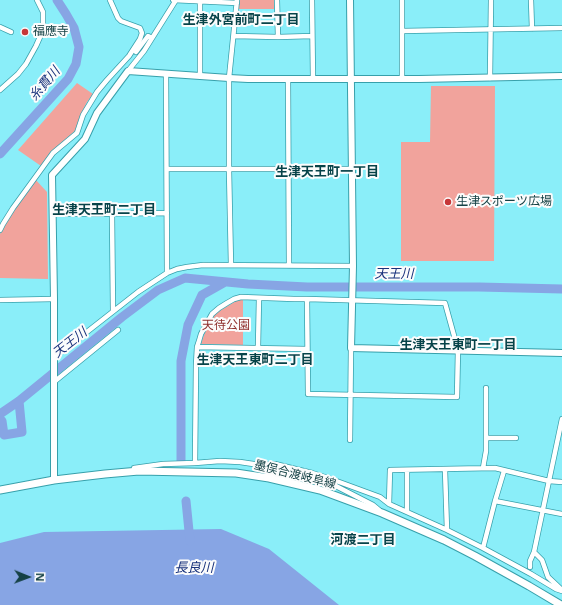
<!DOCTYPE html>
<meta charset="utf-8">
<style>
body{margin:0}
#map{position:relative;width:562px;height:605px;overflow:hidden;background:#8aeef9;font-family:"Noto Sans",sans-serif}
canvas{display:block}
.north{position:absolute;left:8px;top:557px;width:40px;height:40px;-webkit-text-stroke:3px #fcfcfc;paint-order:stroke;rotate:91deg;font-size:11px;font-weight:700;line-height:16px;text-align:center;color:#154145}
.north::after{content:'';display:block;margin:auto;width:14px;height:18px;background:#154145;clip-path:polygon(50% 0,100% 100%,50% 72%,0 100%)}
</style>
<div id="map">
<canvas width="562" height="605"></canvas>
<div class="north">N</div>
</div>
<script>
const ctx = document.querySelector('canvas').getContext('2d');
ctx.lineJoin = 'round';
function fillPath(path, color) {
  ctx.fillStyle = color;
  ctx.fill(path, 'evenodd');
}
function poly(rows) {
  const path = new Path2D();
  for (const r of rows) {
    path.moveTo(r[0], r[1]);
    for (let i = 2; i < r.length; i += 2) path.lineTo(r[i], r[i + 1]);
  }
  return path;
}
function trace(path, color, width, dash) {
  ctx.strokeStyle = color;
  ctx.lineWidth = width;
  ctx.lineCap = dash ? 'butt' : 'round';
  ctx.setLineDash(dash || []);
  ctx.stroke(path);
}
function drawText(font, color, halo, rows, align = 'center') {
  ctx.font = font + ' "Noto Sans","Noto Sans JP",sans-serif';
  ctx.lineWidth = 4;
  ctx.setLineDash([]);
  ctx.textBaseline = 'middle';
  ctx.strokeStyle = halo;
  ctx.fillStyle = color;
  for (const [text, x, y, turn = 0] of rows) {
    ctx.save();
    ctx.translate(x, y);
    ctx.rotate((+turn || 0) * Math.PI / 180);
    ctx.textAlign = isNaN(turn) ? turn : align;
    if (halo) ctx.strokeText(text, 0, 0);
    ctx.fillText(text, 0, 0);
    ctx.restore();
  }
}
fillPath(poly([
 [239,0,274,0,274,9,239,9],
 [77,83,93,94,87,102,81,114,77,129,51,153,41,166,18,150],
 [431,86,495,86,494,261,401,261,401,142,430,142],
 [35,179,47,192,48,279,0,278,0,234,4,226,16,205],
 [243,299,243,345,201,344,204,335,210,321,216,313,236,301]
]), '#f1a39c');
fillPath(poly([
 [221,529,269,549,339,605,0,605,0,543,44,532]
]), '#87a5e4');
trace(poly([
 [0,154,68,79,76,64,79,47,74,28,66,14,57,0],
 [0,414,19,401,122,317,158,290,185,278,248,284,307,287,479,287,562,289],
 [0,419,2,421,4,435,22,432,19,401],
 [181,461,181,361,188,325,202,295,225,282],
 [186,501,190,541]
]), '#87a5e4', 9);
const minor = poly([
 [173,0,237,3],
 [277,0,278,37],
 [312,0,313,79],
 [402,0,402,79],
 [531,0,532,29],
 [200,2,200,76],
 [0,27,11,32],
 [402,31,562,28],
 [234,36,278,37,312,36],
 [136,52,148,36,152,38],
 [128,71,144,51,176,0],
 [166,74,167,273],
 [490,78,491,0],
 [288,79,289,266],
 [0,90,18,74,26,64,36,46,40,37,43,27,43,12,37,0],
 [167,169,352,169],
 [53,214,167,213],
 [112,214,113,311],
 [0,230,3,224,13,208,53,153,77,133,83,115,97,92,107,80,129,56,140,39,142,33,140,28,121,21,118,18,110,0],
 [231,265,229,170,229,78,237,0],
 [0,300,54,299],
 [197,347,307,349],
 [258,347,259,298],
 [54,356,69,346,138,292,167,273,177,269,187,267,203,265,353,266],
 [54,382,118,330],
 [486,438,516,438],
 [350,440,351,348],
 [195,463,220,461,240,462,260,465,275,464,312,473,331,479,380,497,389,504,390,470,495,468,549,481,562,482],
 [134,468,163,464,195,463,196,365,197,347,199,341,201,334,212,314,219,308,227,303,234,299,241,297,294,299,307,299,445,303,458,350,457,397,308,394,307,299],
 [483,468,486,451,486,388],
 [445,470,447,530,483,548],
 [504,471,495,501,483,548,531,574,556,589,562,591],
 [267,476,273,475,321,480,326,478,330,483,373,505,379,510],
 [495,501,562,514],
 [389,504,447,530],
 [407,512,407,470],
 [534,552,542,560,548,577,562,590],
 [530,567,530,561,534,552,562,419]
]);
const tertiary = poly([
 [350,0,353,266,351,348,562,353],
 [54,480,54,299,52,175,85,139,97,113,128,71,229,78,248,79,419,79,562,76]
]);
const secondary = poly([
 [0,490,54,480,105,474,139,471,236,473,269,478,320,490,382,513,444,540,475,556,529,586,561,605]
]);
trace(minor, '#37a0ab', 6);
trace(tertiary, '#37a0ab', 8);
trace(secondary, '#37a0ab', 9);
trace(minor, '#fff', 4.5);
trace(tertiary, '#fff', 6);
trace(secondary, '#fff', 7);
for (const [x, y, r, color] of [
 [25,32,4,"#c63738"],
 [448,202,4,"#c63738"]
]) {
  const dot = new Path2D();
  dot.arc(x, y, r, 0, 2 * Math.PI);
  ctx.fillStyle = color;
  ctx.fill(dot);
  trace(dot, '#fcfcfc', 1.5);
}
drawText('12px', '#154145', '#fcfcfc', [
 ["福應寺",33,32],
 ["生津スポーツ広場",456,202]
], 'left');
drawText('12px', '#8f302e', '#fcfcfc', [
 ["天待公園",226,326]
]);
drawText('12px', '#154145', '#fcfcfc', [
 ["墨俣合渡岐阜線",295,475,14]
]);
drawText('bold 13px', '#074349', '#fcfcfc', [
 ["生津外宮前町二丁目",241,20],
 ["生津天王町一丁目",327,172],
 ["生津天王町二丁目",104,210],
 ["生津天王東町一丁目",458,345],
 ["生津天王東町二丁目",255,360],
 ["河渡二丁目",363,540]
]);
drawText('italic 13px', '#18327c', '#fcfcfc', [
 ["糸貫川",45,84,-50],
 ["天王川",394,274],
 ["天王川",70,343,-38],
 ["長良川",194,568]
]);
</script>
